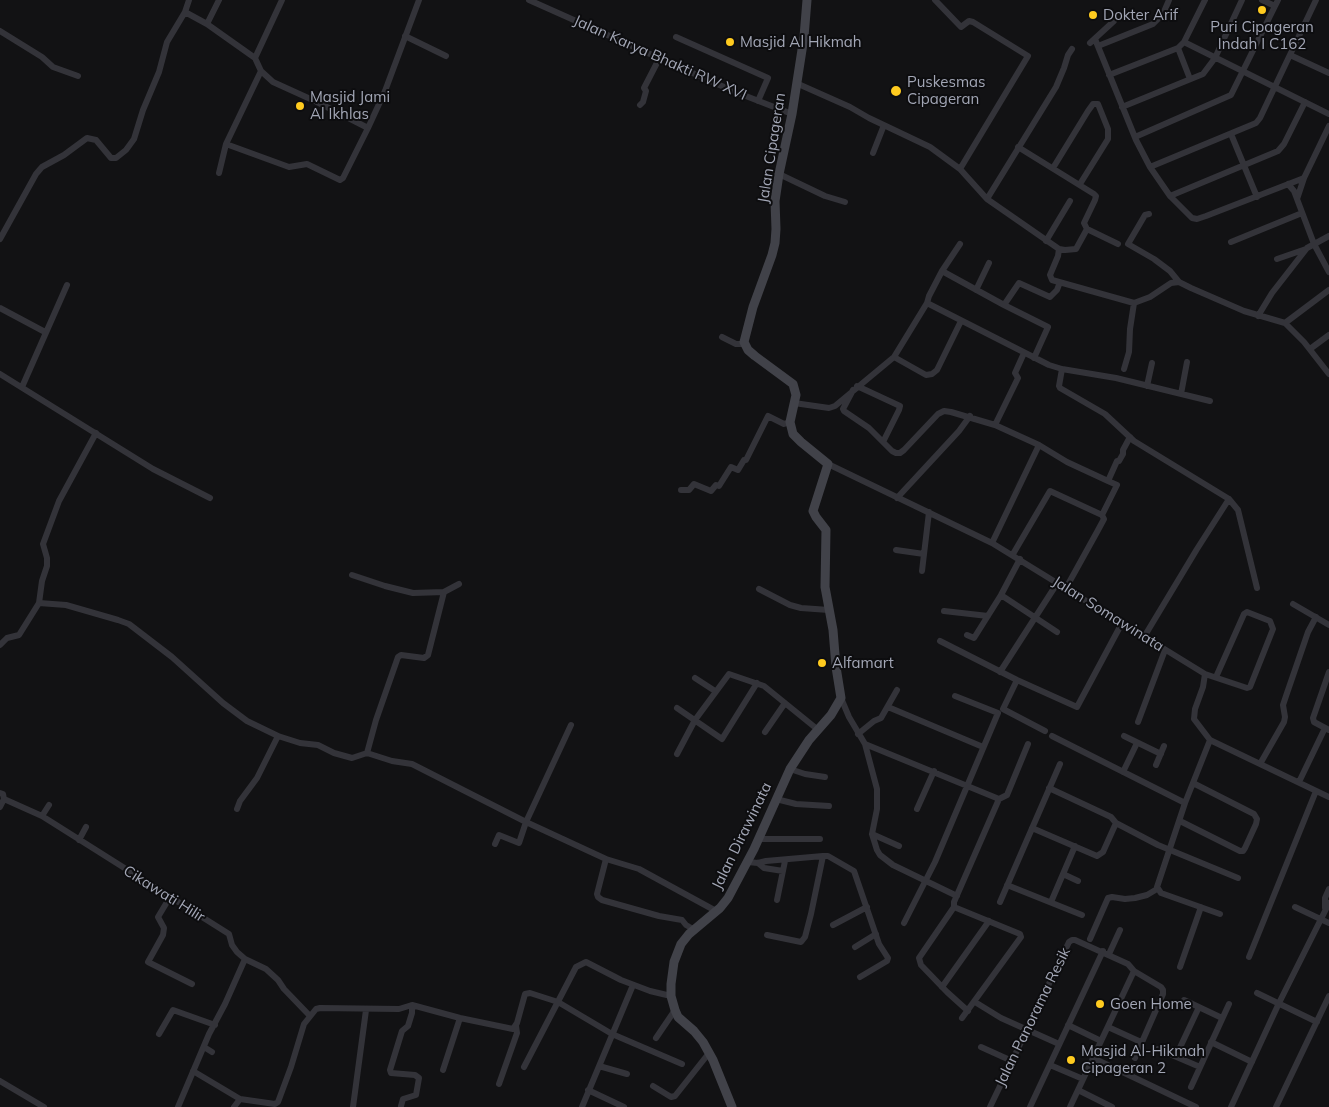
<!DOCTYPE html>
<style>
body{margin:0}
canvas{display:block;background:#121214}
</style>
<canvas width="1329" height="1107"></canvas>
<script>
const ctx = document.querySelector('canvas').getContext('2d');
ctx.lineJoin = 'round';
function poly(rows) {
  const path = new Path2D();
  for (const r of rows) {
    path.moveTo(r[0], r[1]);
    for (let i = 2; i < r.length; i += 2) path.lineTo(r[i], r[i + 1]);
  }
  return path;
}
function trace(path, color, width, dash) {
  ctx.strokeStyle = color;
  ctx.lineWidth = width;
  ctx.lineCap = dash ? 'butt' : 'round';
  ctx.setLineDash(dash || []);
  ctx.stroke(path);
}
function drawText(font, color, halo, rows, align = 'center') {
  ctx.font = font + ' Mulish,sans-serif';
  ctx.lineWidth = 4;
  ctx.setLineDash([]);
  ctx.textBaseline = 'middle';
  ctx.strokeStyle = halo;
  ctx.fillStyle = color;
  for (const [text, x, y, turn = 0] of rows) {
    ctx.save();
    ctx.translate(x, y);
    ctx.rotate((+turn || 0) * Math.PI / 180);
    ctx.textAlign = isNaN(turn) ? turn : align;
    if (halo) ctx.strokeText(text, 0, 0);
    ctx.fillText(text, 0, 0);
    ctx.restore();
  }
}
trace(poly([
 [529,0,733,91,792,114],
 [935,0,961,27,969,21,973,22,1028,56,960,169],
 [1262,0,1275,6],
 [185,12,207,24,255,58,261,71,273,82,317,102,368,128,385,91,419,0],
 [207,24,219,0],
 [0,31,42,57,53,67,78,76],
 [405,36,446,56],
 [676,37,768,78,758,101],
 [1095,39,1136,140,1150,167,1170,196,1192,218,1197,219,1206,216,1304,178],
 [1184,42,1329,114],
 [1090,43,1114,21],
 [1098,46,1153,24,1163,14,1169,0],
 [1178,48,1190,79],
 [1290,55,1329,73],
 [255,58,282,0],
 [1109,75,1178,48,1184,42,1205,0],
 [796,83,850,107,869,118,930,147,960,169,987,199,1059,249,1065,250,1076,249,1087,229],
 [640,105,643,102,646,91,644,88,660,57],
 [1122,107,1203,74,1215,58,1242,0],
 [1231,134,1257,197],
 [1135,137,1231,95,1278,0],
 [226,144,289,167,307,164,340,180,343,178,368,128],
 [1018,147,1094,194,1096,196,1095,200,1084,223,1087,229,1118,244],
 [873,153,884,125],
 [1150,167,1256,123,1260,118,1316,0],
 [1053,168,1088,111,1093,104,1098,104,1108,129,1108,139,1080,184],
 [219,173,226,144,261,71],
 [779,174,825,196,845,202],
 [1288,184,1294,191,1314,244,1329,272],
 [1170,196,1278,151,1284,144,1305,102],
 [987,199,1056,87,1064,68,1068,55,1072,49],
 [1297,199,1304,178,1329,126],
 [1149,214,1145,215,1128,244,1154,259,1170,271,1179,282,1191,288,1244,311,1285,323,1304,342,1329,374],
 [0,239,36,174,42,167,64,155,87,138,96,140,111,158,116,158,126,150,134,139,143,110,159,72,167,42,185,12,189,0],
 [1046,241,1070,201],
 [1231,242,1302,213],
 [1059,249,1058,256,1050,275,1052,280,1134,303,1150,297,1171,283,1179,282],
 [1277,259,1306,249],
 [942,271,1004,305,1048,327,1034,358],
 [976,290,989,263],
 [927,303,1049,365,1062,369,1116,378,1210,401],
 [1004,305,1019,283,1050,297,1057,290,1060,282],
 [0,308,45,332],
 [1258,316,1272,293,1307,248,1329,236],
 [1285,323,1329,290],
 [722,337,736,344,745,344],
 [1310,349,1329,335],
 [894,357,926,375,932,374,937,370,961,321],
 [1062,369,1059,386,1060,388,1105,414,1134,441,1229,499,1197,549,1144,637],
 [1124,369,1129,352,1130,329,1134,303],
 [0,374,153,469,210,498],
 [857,386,900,406,899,410,883,442],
 [1147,386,1152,363],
 [22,387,67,285],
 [853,390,843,409,844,411,869,428,892,451,896,453,900,453,904,450,938,414,944,411,951,412,995,425,1039,445,1067,462,1108,481],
 [1181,394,1187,362],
 [794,403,829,408,835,406,894,357,927,303,929,296,942,271,960,244],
 [995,425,1018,378,1015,373,1024,353],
 [828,464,992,543,1205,674,1203,687,1195,709,1194,719,1210,740,1329,797],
 [681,490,689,490,694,484,711,491,716,485,719,486,731,467,738,470,744,460,746,460,768,416,784,424,790,422],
 [897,498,959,431,970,416],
 [1229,499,1238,510,1257,588],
 [1102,515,1117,485,1108,481,1117,461,1119,461,1123,454,1123,450,1130,437],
 [992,543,1039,445],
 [896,550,924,554],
 [1013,554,1050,491,1102,515,1104,519,1097,532,1066,588],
 [922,571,929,512],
 [352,575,385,586,413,593,444,592,459,584],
 [759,589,790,605,801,608,829,610],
 [1001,595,1057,632],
 [39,603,66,605,118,620,129,624,172,657,223,703,247,721,278,736,300,743,318,745,334,753,352,758,367,753,392,761,412,764,526,822,606,859,597,894,598,897,602,900,659,916,682,920,686,925,693,929],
 [1293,604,1329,625],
 [944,611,988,616],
 [967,635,974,638,1001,595,1020,559],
 [940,641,1017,680,1077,707,1122,623],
 [0,645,7,638,19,635,39,603,42,581,47,566,47,558,43,544,59,501,96,433],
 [1000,672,1058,582],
 [1329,672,1313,718,1314,722,1329,730],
 [1205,674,1247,688,1250,687,1273,629,1270,621,1247,612,1244,614,1216,677],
 [695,678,715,691],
 [1017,680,1003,709,1045,731],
 [841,698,849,717,865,744,877,789,877,809,872,834,877,850,880,855,893,865,957,896],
 [888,707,983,747],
 [677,708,722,739,757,683],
 [1138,722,1165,650],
 [765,732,785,703],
 [858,734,874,721,881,718,897,690],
 [1052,736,1185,803],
 [1124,736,1161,754],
 [1210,740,1185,803,1157,887,1161,893,1220,914],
 [865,744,999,799,1007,795,1028,744],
 [367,753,376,720,398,657,401,655,424,658,428,655,444,592],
 [677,754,695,720,729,674,764,686,817,729],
 [1260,764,1284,722,1285,717,1283,705,1286,696,1308,632,1316,617],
 [1156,765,1164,746],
 [790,769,805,774,825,777],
 [1123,772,1137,743],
 [1299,782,1325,728],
 [1049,788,1111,817,1116,823,1158,845,1238,878],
 [0,793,3,794,4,799],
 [4,799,42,816,229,934,232,945,237,952,245,959,266,969,278,980,284,989,310,1016],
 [776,799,796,804,829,806],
 [0,807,4,799],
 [237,809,240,801,257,778,278,736],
 [917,809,934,771],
 [42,816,49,805],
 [1180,821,1240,851,1243,851,1245,848,1256,824,1257,819,1254,814,1193,783],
 [1032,828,1097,856,1103,852,1116,823],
 [872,834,899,846],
 [759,839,820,839],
 [79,840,86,827],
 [495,844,499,835,519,843,526,822,571,725],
 [823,856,828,856,854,871,879,944,888,958,887,961,860,977],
 [606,859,639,869,716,911],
 [748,862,758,863,766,861,823,856,811,914,805,937,801,942,767,935],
 [758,863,764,868,783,871],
 [1063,874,1078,881],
 [1007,885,1082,915],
 [170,897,158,917,164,928,163,935,148,962,192,984],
 [777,900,785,861],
 [1000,902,1060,764],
 [1051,902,1075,846],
 [954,907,1020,934,1021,937,962,1018],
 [1295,907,1329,923],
 [1325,908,1325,898,1329,889],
 [904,923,935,862,998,713,955,696],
 [833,925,867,907],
 [1090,939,1108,898,1112,897,1125,899,1135,898,1147,895,1157,889],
 [855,947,876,934],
 [1109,954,1120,930],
 [1249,957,1316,791],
 [1180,967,1201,907],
 [942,987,989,921],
 [1257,993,1317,1022],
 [1184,1000,1222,1018],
 [975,1002,1001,1018,1059,1044],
 [968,1011,947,992,921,965,919,958,954,907,954,902,999,799],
 [1068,1025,1101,1041],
 [1108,1027,1141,1042],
 [159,1034,173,1010,215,1025],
 [656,1038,675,1010],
 [1211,1042,1252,1062],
 [204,1047,212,1052],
 [981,1047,1012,1061],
 [1158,1049,1200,1067],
 [1176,1056,1199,1007],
 [1093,1058,1196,1107],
 [1050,1065,1083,1079],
 [599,1066,627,1074],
 [524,1067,576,967,586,962,621,980,650,991,671,996],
 [443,1070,460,1018],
 [193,1071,240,1099],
 [0,1081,44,1107],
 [499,1084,517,1033,516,1026],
 [653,1086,671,1097,675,1096,709,1053],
 [1191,1087,1229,1004],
 [588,1090,624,1107],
 [1078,1090,1112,1107],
 [401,1106,403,1099,416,1095,419,1078,415,1075,391,1073,390,1070,402,1031,408,1026,412,1013,412,1005],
 [178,1107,209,1034,225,1004,245,959],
 [234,1107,240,1099,275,1104,278,1102,291,1067,304,1024,316,1009,320,1008,399,1009,412,1005,460,1018,513,1029,517,1023,525,994,530,993,558,1002,612,1034,682,1064],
 [353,1107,366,1010],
 [582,1107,633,985],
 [990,1107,1069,942,1072,940,1075,940,1128,964,1134,971,1161,987,1163,990,1163,994,1135,1058],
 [1030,1107,1103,951],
 [1070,1107,1134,971],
 [1231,1107,1279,1003,1329,903],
 [1276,1107,1329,996]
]), '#333339', 6);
trace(poly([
 [732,1107,713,1060,703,1042,694,1031,678,1017,675,1010,671,996,671,984,674,962,681,944,689,934,720,908,728,898,754,849,790,769,809,740,831,715,841,698,836,667,833,630,825,587,826,530,816,517,813,511,828,464,801,442,793,434,790,422,796,395,793,384,755,356,748,350,744,342,753,307,772,255,775,243,776,229,775,201,779,174,792,114,804,37,807,0]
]), '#414249', 9);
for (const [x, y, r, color] of [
 [1262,10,5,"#ffcb1f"],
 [1093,15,5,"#ffcb1f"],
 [730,42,5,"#ffcb1f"],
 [896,91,6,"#ffcb1f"],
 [300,106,5,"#ffcb1f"],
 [822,663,5,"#ffcb1f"],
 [1100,1004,5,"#ffcb1f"],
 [1071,1060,5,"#ffcb1f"]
]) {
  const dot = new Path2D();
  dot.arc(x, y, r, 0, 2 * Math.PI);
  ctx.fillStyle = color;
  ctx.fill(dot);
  trace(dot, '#0d0d0f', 2);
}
drawText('15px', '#a2a6b5', '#0d0d0f', [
 ["Dokter Arif",1103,15],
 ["Puri Cipageran",1262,27,"center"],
 ["Indah I C162",1262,44,"center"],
 ["Masjid Al Hikmah",740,42],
 ["Puskesmas",907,82],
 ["Cipageran",907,99],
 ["Masjid Jami",310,97],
 ["Al Ikhlas",310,114],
 ["Alfamart",832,663],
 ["Goen Home",1110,1004],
 ["Masjid Al-Hikmah",1081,1051],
 ["Cipageran 2",1081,1068]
], 'left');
drawText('15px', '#a2a6b5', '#0d0d0f', [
 ["Jalan Karya Bhakti RW XVI",660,58,24],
 ["Jalan Cipageran",772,148,-81],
 ["Jalan Somawinata",1108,614,32],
 ["Jalan Dirawinata",742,836,-64],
 ["Cikawati Hilir",164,894,32],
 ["Jalan Panorama Resik",1033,1017,-64]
]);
</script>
